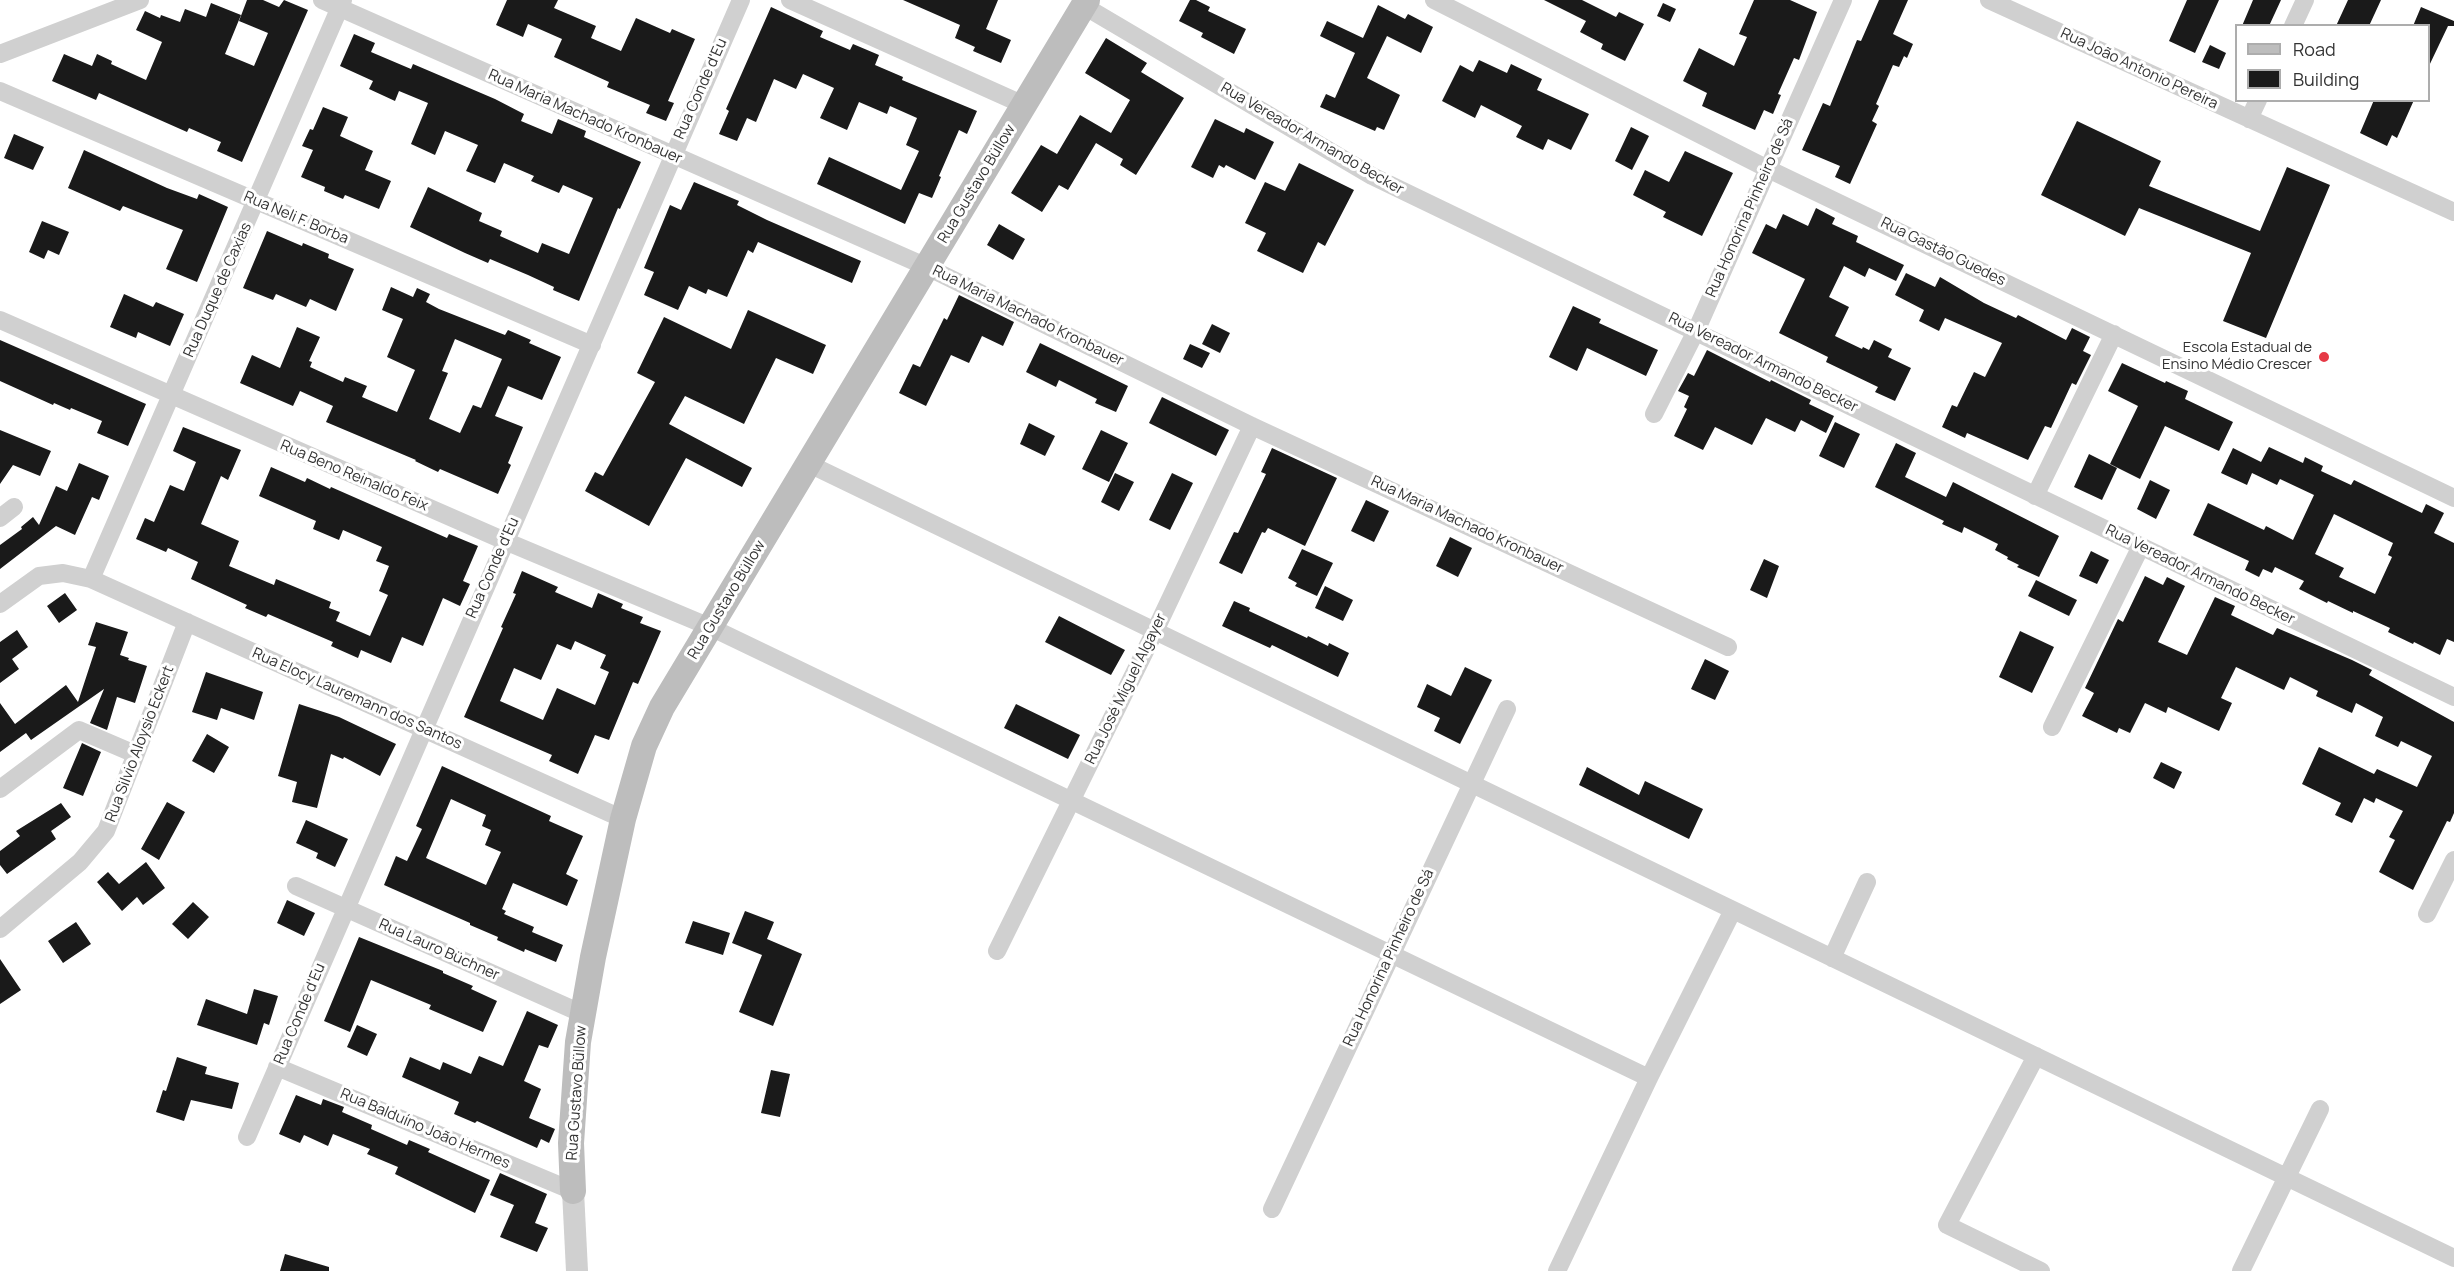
<!DOCTYPE html>
<meta charset="utf-8">
<style>
body{margin:0}
#map{position:relative;width:2454px;height:1271px;overflow:hidden;background:#fff;font-family:Manrope,sans-serif}
canvas{display:block}
.legend{position:absolute;left:2235px;top:24px;width:195px;height:78px;box-sizing:border-box;background:#fff;border:2px solid #adadad;margin:0;padding:8px 10px;list-style:none;font-size:18px;color:#333}
.legend li{display:flex;align-items:center;gap:12px;height:30px}
.legend b{width:30px;border:2px solid #adadad}
</style>
<div id="map">
<canvas width="2454" height="1271"></canvas>
<ul class="legend">
<li><b style="height:8px;background:#bdbdbd"></b>Road</li>
<li><b style="height:16px;background:#1a1a1a"></b>Building</li>
</ul>
</div>
<script>
const ctx = document.querySelector('canvas').getContext('2d');
ctx.lineJoin = 'round';
function fillPath(path, color) {
  ctx.fillStyle = color;
  ctx.fill(path, 'evenodd');
}
function poly(rows) {
  const path = new Path2D();
  for (const r of rows) {
    path.moveTo(r[0], r[1]);
    for (let i = 2; i < r.length; i += 2) path.lineTo(r[i], r[i + 1]);
  }
  return path;
}
function trace(path, color, width, dash) {
  ctx.strokeStyle = color;
  ctx.lineWidth = width;
  ctx.lineCap = dash ? 'butt' : 'round';
  ctx.setLineDash(dash || []);
  ctx.stroke(path);
}
function drawText(font, color, halo, rows, align = 'center') {
  ctx.font = font + ' Manrope,sans-serif';
  ctx.lineWidth = 6;
  ctx.setLineDash([]);
  ctx.textBaseline = 'middle';
  ctx.strokeStyle = halo;
  ctx.fillStyle = color;
  for (const [text, x, y, turn = 0] of rows) {
    ctx.save();
    ctx.translate(x, y);
    ctx.rotate((+turn || 0) * Math.PI / 180);
    ctx.textAlign = isNaN(turn) ? turn : align;
    if (halo) ctx.strokeText(text, 0, 0);
    ctx.fillText(text, 0, 0);
    ctx.restore();
  }
}
fillPath(poly([
 [247,0,263,0,279,7,284,0,308,10,242,162,217,151,221,142,189,128,187,132,99,93,96,100,52,81,64,54,92,66,97,54,112,61,111,64,146,80,162,42,136,30,145,11,160,18,161,15,180,22,185,9,206,17,211,3,241,15,225,54,254,66,268,33,239,21],
 [507,0,558,0,554,8,596,26,591,38,621,51,636,18,670,33,672,29,695,39,668,101,674,103,666,121,646,113,650,105,607,87,609,82,554,57,562,39,528,24,523,37,496,25],
 [903,0,998,0,986,29,1011,40,1001,63,973,51,975,47,955,38,960,25],
 [1190,0,1196,0,1210,7,1208,11,1246,29,1234,54,1201,37,1203,33,1179,21],
 [1544,0,1582,0,1616,17,1619,12,1644,24,1625,61,1601,49,1603,44,1580,32,1586,21],
 [1754,0,1790,0,1817,12,1799,60,1794,58,1778,94,1781,95,1773,114,1764,110,1755,130,1702,106,1707,93,1683,81,1699,48,1734,66,1747,37,1739,34],
 [1879,0,1908,0,1893,34,1913,44,1907,58,1904,56,1899,67,1893,65,1876,104,1879,106,1872,121,1877,124,1850,184,1835,177,1840,166,1802,150,1823,103,1830,106,1857,40,1861,41],
 [2187,0,2219,0,2195,53,2169,41],
 [2253,0,2281,0,2269,26,2242,26],
 [2348,0,2381,0,2369,26,2336,26],
 [1663,3,1676,9,1670,22,1657,16],
 [1378,5,1405,19,1408,14,1433,27,1421,53,1387,36,1367,78,1400,95,1384,130,1377,127,1375,131,1320,107,1326,94,1335,98,1355,53,1320,36,1327,21,1363,38],
 [771,7,823,31,820,37,850,50,853,44,879,55,875,65,903,77,902,80,977,111,967,134,959,130,939,176,941,177,932,198,919,193,905,224,817,184,829,157,901,190,919,151,906,145,917,118,890,106,887,114,859,102,847,130,820,118,834,88,803,74,796,89,774,79,756,122,747,118,737,141,719,134,729,111,726,109],
 [2421,7,2454,21,2454,26,2448,26,2428,68,2428,26,2413,26],
 [354,34,375,43,371,52,411,69,413,64,495,99,524,114,521,121,552,134,558,119,586,131,584,137,641,162,620,209,618,208,579,301,553,290,554,287,528,275,490,259,488,263,465,253,410,227,428,187,482,213,479,221,502,231,500,236,538,253,542,243,569,254,593,198,563,185,559,193,531,181,534,176,504,163,495,183,466,171,478,145,445,131,435,155,411,144,428,103,399,91,395,101,369,89,373,81,340,66],
 [1106,38,1147,63,1141,72,1184,98,1136,175,1120,165,1123,159,1096,143,1068,190,1059,185,1042,212,1011,193,1041,145,1057,154,1080,115,1111,133,1130,100,1085,73],
 [2210,45,2226,53,2219,69,2202,62],
 [1479,60,1507,73,1511,64,1542,79,1537,90,1589,114,1571,150,1548,139,1543,150,1516,137,1522,126,1481,105,1475,118,1442,101,1460,65,1473,72],
 [2374,100,2414,100,2397,138,2392,135,2387,146,2360,133],
 [323,107,348,117,340,136,373,151,365,170,391,181,379,209,345,195,343,199,324,191,325,187,301,177,313,150,302,146,310,129,313,130],
 [1215,119,1244,133,1246,128,1274,142,1255,180,1226,165,1224,168,1219,165,1213,178,1191,167],
 [2077,121,2161,161,2149,186,2260,231,2287,167,2330,185,2266,338,2223,321,2251,253,2139,208,2125,236,2041,195],
 [1631,127,1649,136,1632,170,1615,161],
 [14,134,44,147,33,170,4,158],
 [84,150,167,188,197,199,199,194,228,207,197,282,166,269,183,230,123,206,120,211,68,188],
 [1685,151,1733,173,1702,236,1663,217,1666,212,1633,195,1645,170,1669,182],
 [1299,163,1354,190,1325,246,1318,242,1303,273,1257,251,1266,233,1245,223,1265,182,1285,191],
 [694,182,739,201,737,205,767,220,861,261,852,283,758,242,753,253,748,250,727,297,708,289,706,294,689,286,678,310,644,295,654,272,644,268,670,205,681,210],
 [1816,208,1835,218,1832,224,1858,236,1856,242,1904,265,1896,281,1869,268,1865,277,1844,266,1829,297,1849,307,1835,336,1862,349,1863,347,1869,350,1874,340,1892,349,1888,357,1911,368,1895,401,1875,392,1878,387,1826,362,1828,357,1779,333,1805,279,1752,253,1766,224,1776,229,1783,214,1808,226],
 [42,221,69,232,59,255,48,250,44,259,29,252],
 [999,224,1025,239,1013,260,987,245],
 [267,231,302,246,303,243,329,254,328,258,354,269,336,311,310,299,306,307,276,294,273,300,243,288],
 [1906,273,1935,287,1940,277,1984,303,2016,318,2018,315,2066,340,2072,328,2090,337,2083,351,2091,355,2076,385,2072,383,2051,428,2045,426,2028,460,1967,433,1965,438,1942,427,1952,405,1957,407,1974,372,1985,377,2002,343,1945,318,1939,331,1919,321,1924,310,1895,295],
 [391,287,413,297,417,288,430,294,426,302,439,309,505,335,508,330,531,340,529,343,561,357,542,400,508,386,495,416,523,427,508,463,511,465,498,494,440,469,438,472,415,461,416,460,326,422,333,406,300,391,293,406,240,383,252,355,280,368,297,327,320,337,309,361,312,362,310,367,343,382,345,377,367,386,362,397,397,412,415,370,387,357,403,319,382,310],
 [455,339,502,359,481,408,473,405,460,433,429,419,448,373,442,371],
 [124,294,153,307,156,302,184,314,170,346,138,332,136,338,110,327],
 [959,295,1014,322,1003,346,982,336,969,363,951,355,926,406,899,393,913,364,920,367,944,318,947,320],
 [1573,306,1601,319,1599,323,1658,350,1646,376,1587,348,1577,371,1549,357],
 [748,310,826,345,813,374,776,358,744,424,685,396,669,424,752,468,742,487,686,458,649,526,585,491,595,472,603,476,655,382,637,373,664,317,731,349],
 [1212,324,1230,333,1220,353,1202,344],
 [0,340,146,404,128,446,97,433,102,421,71,408,70,410,54,403,53,405,0,381],
 [1040,343,1128,386,1116,412,1095,403,1097,399,1059,380,1056,387,1026,372],
 [1190,344,1210,353,1202,368,1183,359],
 [1707,350,1770,382,1771,380,1811,400,1809,404,1834,416,1826,433,1801,420,1795,432,1766,418,1752,445,1715,427,1703,450,1674,436,1687,409,1684,407,1689,396,1678,391,1688,373,1694,376],
 [2122,363,2165,383,2166,381,2188,391,2185,399,2233,422,2219,451,2165,426,2140,479,2110,464,2138,406,2108,391],
 [1162,397,1229,430,1216,456,1149,423],
 [1835,422,1860,434,1844,468,1819,456],
 [1029,423,1055,436,1045,456,1020,444],
 [183,427,241,450,228,480,221,476,201,524,239,541,229,566,274,585,276,579,331,602,329,608,340,612,336,621,370,636,388,595,379,591,389,566,376,561,382,547,343,530,339,540,313,529,316,521,259,496,271,467,305,482,307,478,330,489,331,487,447,538,449,534,478,546,463,581,470,584,460,606,443,598,423,646,402,637,391,663,361,650,358,658,331,646,333,642,268,614,266,617,245,608,247,605,191,579,198,562,168,548,166,552,136,539,145,518,154,522,170,485,184,491,196,462,173,451],
 [0,430,51,451,40,476,13,465,0,484],
 [1101,430,1128,443,1109,482,1082,469],
 [1896,443,1916,453,1905,477,1946,497,1953,482,2059,536,2039,577,2017,567,2019,565,2007,559,2008,557,1995,550,1998,544,1964,527,1962,533,1942,524,1944,521,1875,487],
 [2269,447,2303,463,2305,457,2323,466,2321,471,2351,485,2354,480,2422,513,2426,504,2444,513,2434,533,2454,543,2454,642,2447,639,2440,655,2414,642,2413,644,2388,632,2390,628,2353,611,2353,613,2328,601,2327,603,2299,589,2304,581,2275,567,2272,573,2263,569,2259,577,2245,570,2249,561,2193,535,2208,503,2264,530,2266,526,2293,540,2314,495,2280,479,2277,485,2252,473,2247,485,2221,473,2233,448,2261,462],
 [2334,514,2393,543,2388,555,2392,557,2375,594,2339,577,2344,568,2315,554],
 [1272,448,1337,478,1305,546,1268,528,1265,533,1262,532,1242,574,1219,563,1234,532,1238,533,1266,474,1261,472],
 [2089,454,2117,468,2102,500,2074,487],
 [79,463,109,476,99,500,92,497,75,535,56,526,0,569,0,545,22,529,21,527,33,517,39,525,56,486,67,491],
 [1115,473,1134,482,1119,511,1101,502],
 [1172,473,1193,483,1170,530,1149,520],
 [2150,480,2170,490,2156,519,2137,509],
 [1366,500,1389,511,1374,542,1351,531],
 [1450,537,1472,548,1458,577,1436,566],
 [1302,549,1333,563,1317,596,1295,586,1297,583,1288,578],
 [2091,551,2109,560,2097,584,2079,576],
 [1764,559,1779,566,1767,598,1750,590],
 [522,571,558,587,555,592,592,608,598,593,623,604,621,608,643,617,640,623,661,631,638,684,633,682,609,740,595,735,578,774,549,761,552,755,464,717,503,628,501,627,516,594,513,593],
 [575,641,606,655,600,668,609,672,595,705,557,688,543,720,500,701,514,668,541,680,557,644,571,650],
 [2145,576,2163,585,2167,577,2185,586,2158,642,2187,655,2215,597,2235,606,2231,615,2273,635,2277,628,2352,660,2372,670,2369,675,2454,722,2454,813,2450,822,2447,821,2413,890,2379,872,2395,840,2389,837,2403,811,2376,798,2374,803,2364,798,2352,823,2335,815,2341,803,2302,784,2319,747,2374,774,2377,769,2417,787,2432,756,2401,741,2398,747,2375,736,2383,717,2356,703,2352,713,2316,696,2318,691,2290,677,2284,690,2236,667,2221,698,2232,703,2219,731,2168,707,2166,713,2145,703,2130,733,2119,728,2117,733,2082,716,2094,693,2085,688,2118,619,2123,622],
 [2036,580,2077,600,2069,616,2028,596],
 [1325,586,1353,600,1343,621,1315,608],
 [65,593,77,610,59,623,47,606],
 [1234,601,1250,608,1249,611,1307,638,1308,636,1328,646,1329,643,1349,653,1338,677,1272,645,1270,648,1222,626],
 [1059,616,1125,650,1111,675,1045,642],
 [96,622,128,632,120,655,129,658,128,660,147,666,135,703,117,697,107,730,90,723,104,689,31,740,26,733,0,752,0,703,15,724,66,685,78,702,96,647,88,645],
 [17,630,28,647,12,659,19,669,0,683,0,642],
 [2020,631,2054,647,2032,693,1999,677],
 [1705,659,1729,671,1715,700,1691,689],
 [1465,667,1492,680,1460,744,1434,731,1440,718,1417,707,1427,684,1451,696],
 [206,672,263,692,254,720,221,708,217,720,192,712],
 [299,704,339,717,396,744,380,776,344,757,343,759,331,754,317,808,292,802,297,782,278,776],
 [1016,704,1080,735,1068,759,1004,728],
 [207,734,229,747,214,773,192,761],
 [82,743,101,752,83,796,63,788],
 [2161,762,2182,772,2174,789,2153,778],
 [442,766,551,816,549,821,583,836,566,874,578,880,567,906,513,883,502,909,506,911,504,914,534,927,532,932,563,945,556,962,525,949,524,952,497,940,498,937,470,925,470,923,384,885,396,856,407,861,422,829,416,826],
 [451,799,486,815,482,826,491,830,485,845,501,852,486,885,426,858],
 [1587,767,1639,795,1645,781,1703,809,1689,839,1579,785],
 [167,802,185,812,159,860,141,849],
 [61,803,71,817,51,831,56,839,7,874,0,865,0,851,20,836,16,831],
 [306,820,348,839,335,867,316,858,318,853,296,843],
 [146,862,165,888,143,905,137,897,122,911,97,882,108,872,119,884],
 [287,900,315,913,304,936,277,923],
 [193,902,209,917,188,939,172,924],
 [745,911,774,922,767,939,802,954,773,1026,739,1012,762,955,732,943],
 [693,921,730,933,723,955,685,943],
 [76,922,91,944,63,963,48,941],
 [359,937,443,971,443,973,473,986,471,989,497,1001,483,1032,429,1009,431,1005,371,980,350,1032,324,1021],
 [0,959,21,990,0,1004],
 [254,989,278,996,269,1025,264,1023,257,1045,197,1025,206,999,247,1014],
 [527,1011,558,1025,548,1048,539,1045,524,1081,541,1089,529,1118,555,1129,549,1143,541,1139,537,1148,477,1121,475,1123,454,1114,459,1102,402,1077,410,1057,440,1070,443,1062,471,1074,479,1056,503,1066],
 [357,1025,377,1034,367,1056,347,1047],
 [177,1057,207,1067,205,1074,239,1083,232,1109,191,1100,184,1121,156,1112,163,1090,166,1091],
 [771,1070,790,1074,780,1117,761,1113],
 [296,1095,321,1105,323,1099,344,1107,342,1112,372,1125,371,1129,407,1145,409,1140,430,1149,428,1152,490,1180,475,1213,395,1174,398,1167,367,1154,370,1149,333,1134,328,1146,304,1135,300,1143,279,1134],
 [500,1173,547,1194,535,1223,548,1228,537,1252,500,1237,514,1205,490,1195],
 [285,1254,329,1267,329,1271,280,1271]
]), '#1a1a1a');
trace(poly([
 [322,0,927,267,1252,426,1728,647],
 [790,0,1024,105],
 [1434,0,1768,169,2454,498],
 [1989,0,2454,212],
 [1084,6,1372,176,2454,697],
 [2293,26,2305,0],
 [0,54,140,0],
 [0,91,592,345],
 [2249,119,2258,100],
 [0,320,505,541,710,627,1649,1078],
 [1654,414,1696,331,1843,0],
 [809,464,2454,1258],
 [2035,496,2114,334],
 [0,518,14,507],
 [91,579,343,0],
 [0,604,39,576,63,573,91,579,623,819],
 [2052,727,2141,546],
 [0,789,79,730,135,754],
 [296,886,583,1014],
 [2427,914,2454,860],
 [0,929,80,862,106,831,187,622],
 [997,951,1155,631,1252,426],
 [1832,958,1867,882],
 [2036,1056,1947,1225,2041,1271],
 [277,1067,573,1191],
 [247,1137,741,0],
 [1272,1209,1507,709],
 [1557,1271,1649,1078,1733,910],
 [2241,1271,2320,1109]
]), '#d0d0d0', 18);
trace(poly([
 [573,1191,577,1271]
]), '#d0d0d0', 22);
trace(poly([
 [573,1191,571,1143,578,1042,593,957,623,819,644,746,662,707,1087,0]
]), '#bdbdbd', 26);
for (const [x, y, r, color] of [
 [2324,357,6,"#e63946"]
]) {
  const dot = new Path2D();
  dot.arc(x, y, r, 0, 2 * Math.PI);
  ctx.fillStyle = color;
  ctx.fill(dot);
  trace(dot, '#fff', 2);
}
drawText('15px', '#333', '#fff', [
 ["Rua João Antonio Pereira",2139,69,25],
 ["Rua Conde d'Eu",701,89,-66],
 ["Rua Maria Machado Kronbauer",585,117,24],
 ["Rua Vereador Armando Becker",1312,139,30],
 ["Rua Gustavo Büllow",977,184,-59],
 ["Rua Honorina Pinheiro de Sá",1750,208,-66],
 ["Rua Neli F. Borba",296,218,23],
 ["Rua Gastão Guedes",1943,252,26],
 ["Rua Duque de Caxias",218,290,-66],
 ["Rua Maria Machado Kronbauer",1028,316,26],
 ["Rua Vereador Armando Becker",1763,363,26],
 ["Rua Beno Reinaldo Feix",354,476,23],
 ["Rua Maria Machado Kronbauer",1467,525,25],
 ["Rua Conde d'Eu",493,568,-66],
 ["Rua Vereador Armando Becker",2200,575,26],
 ["Rua Gustavo Büllow",727,600,-59],
 ["Rua José Miguel Algayer",1126,689,-64],
 ["Rua Elocy Lauremann dos Santos",357,699,24],
 ["Rua Silvio Aloysio Eckert",140,744,-69],
 ["Rua Lauro Büchner",439,950,24],
 ["Rua Honorina Pinheiro de Sá",1389,958,-65],
 ["Rua Conde d'Eu",300,1014,-67],
 ["Rua Gustavo Büllow",577,1093,-86],
 ["Rua Balduíno João Hermes",425,1129,23]
]);
drawText('15px', '#333', '#fff', [
 ["Escola Estadual de",2312,348],
 ["Ensino Médio Crescer",2312,365]
], 'right');
</script>
